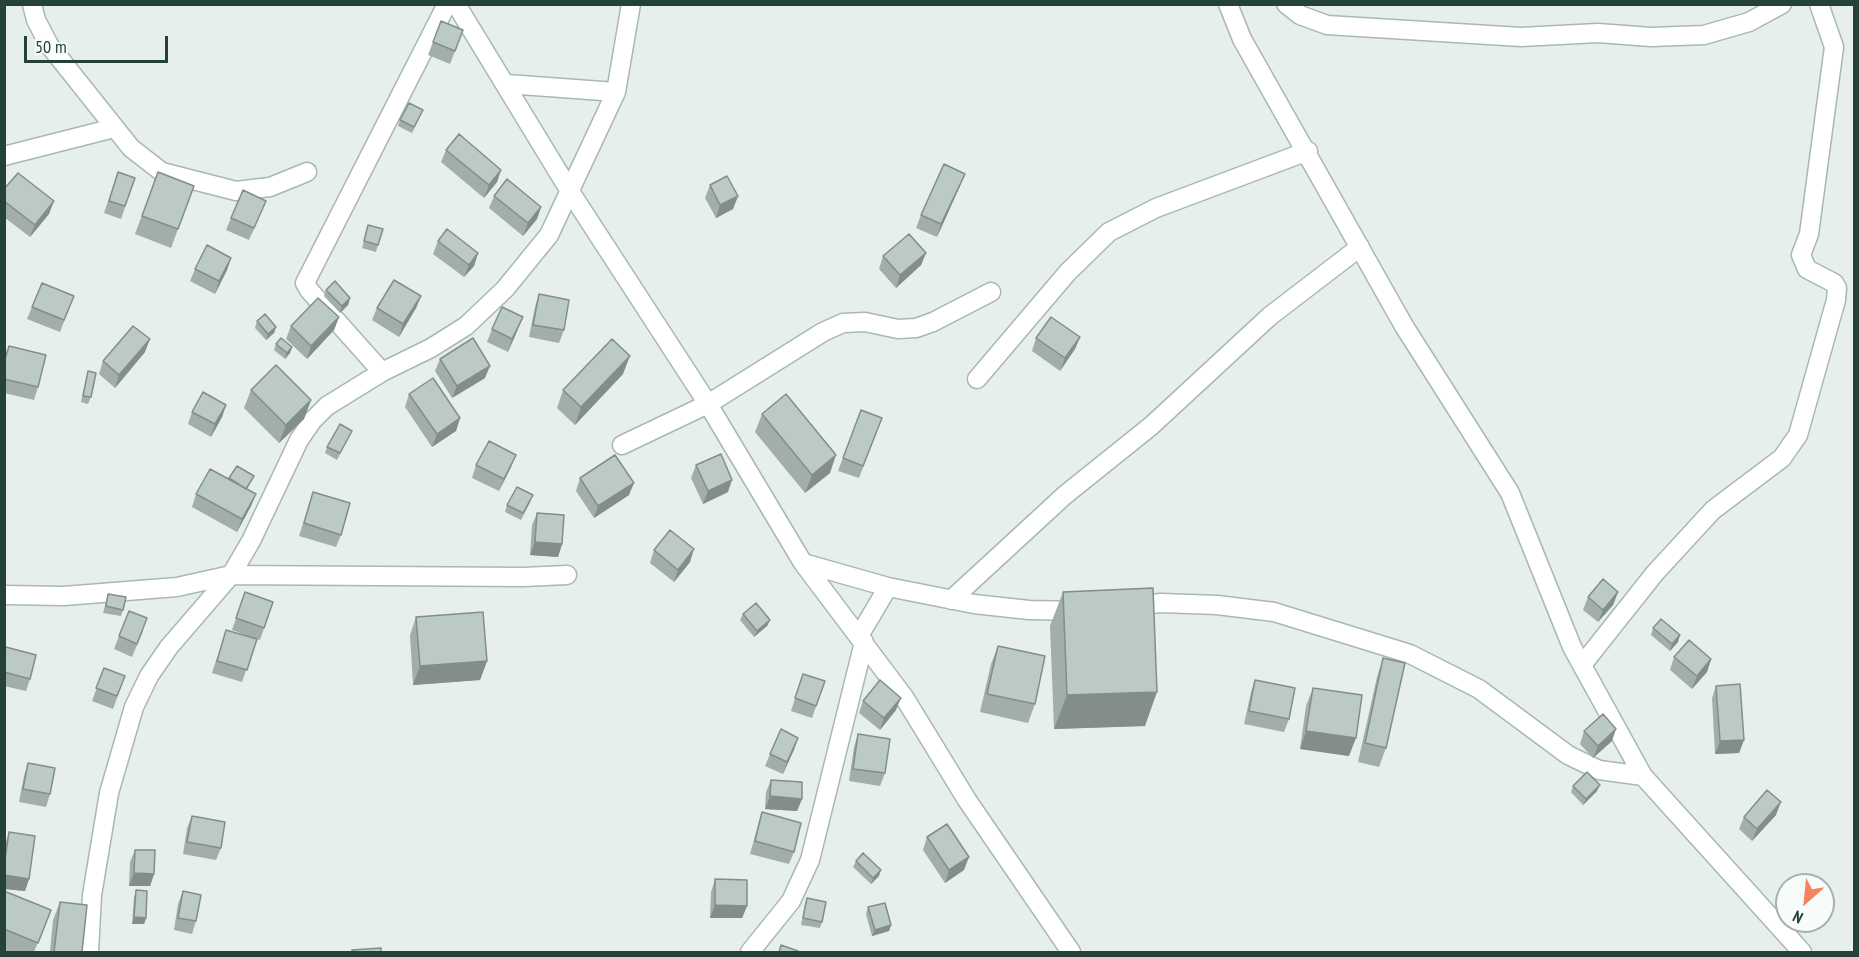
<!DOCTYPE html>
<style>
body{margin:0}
#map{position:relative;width:1859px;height:957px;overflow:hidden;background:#e6efeb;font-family:"PT Sans Narrow",sans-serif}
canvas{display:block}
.frame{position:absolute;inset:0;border:6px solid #24423a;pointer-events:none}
.north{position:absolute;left:1775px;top:873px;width:60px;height:60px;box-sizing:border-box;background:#f7fbf9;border:2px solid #a3b1ad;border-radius:50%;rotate:207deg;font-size:16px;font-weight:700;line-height:24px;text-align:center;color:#24423a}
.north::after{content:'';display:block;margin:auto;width:21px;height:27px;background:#f4845f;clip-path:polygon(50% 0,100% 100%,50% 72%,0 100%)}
.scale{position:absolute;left:24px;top:36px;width:144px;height:27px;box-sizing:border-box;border:3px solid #24423a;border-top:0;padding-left:8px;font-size:18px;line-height:21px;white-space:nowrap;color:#24423a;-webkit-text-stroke:4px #f7fbf9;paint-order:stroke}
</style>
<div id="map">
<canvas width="1859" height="957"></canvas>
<div class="frame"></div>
<div class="north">N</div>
<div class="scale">50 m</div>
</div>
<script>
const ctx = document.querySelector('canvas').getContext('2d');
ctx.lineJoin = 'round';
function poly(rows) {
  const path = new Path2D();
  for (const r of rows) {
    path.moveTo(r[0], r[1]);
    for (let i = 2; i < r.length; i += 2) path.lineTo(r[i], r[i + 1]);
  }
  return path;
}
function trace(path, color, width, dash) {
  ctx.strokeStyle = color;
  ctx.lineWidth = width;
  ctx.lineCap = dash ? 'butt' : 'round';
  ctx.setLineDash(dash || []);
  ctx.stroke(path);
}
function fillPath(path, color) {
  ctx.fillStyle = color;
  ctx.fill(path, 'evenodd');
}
const minor = poly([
 [32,4,36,20,49,45,131,148,162,172,236,191,270,187,307,172],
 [456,4,571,193,708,404,803,563,904,697,967,800,1071,952],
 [1228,4,1242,39,1404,326,1510,493,1572,647,1643,776,1802,952],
 [1286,4,1300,15,1327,25,1521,37,1598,33,1651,37,1704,35,1749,22,1782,4],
 [507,84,616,92],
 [4,156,114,128],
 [382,372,309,290,305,283,447,4],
 [977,379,1068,272,1109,232,1156,208,1308,151],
 [622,445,708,404,823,332,843,323,865,322,898,329,916,328,933,322,991,292],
 [803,563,888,587,974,604,1029,610,1080,611],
 [4,595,64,596,177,587,231,575,523,577,567,575],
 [951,600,1065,495,1151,426,1270,316,1360,247],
 [1131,606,1161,603,1217,605,1274,612,1410,654,1479,689,1568,755,1599,770,1643,776],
 [859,636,888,587],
 [1582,665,1655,573,1713,510,1782,458,1798,435,1836,300,1837,288,1834,283,1807,269,1801,255,1809,234,1834,47,1819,4],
 [89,952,92,895,109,793,134,707,149,676,169,647,231,575,251,541,299,440,312,421,327,406,382,372,431,348,466,326,505,289,549,235,616,92,631,4],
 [750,952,791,901,810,860,864,642]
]);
trace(minor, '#a8b8b2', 21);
trace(minor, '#fff', 18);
fillPath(poly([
 [441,21,463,30,450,64,428,55],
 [420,117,412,133,398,126,400,120],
 [446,150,501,170,497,182,484,198,441,162],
 [118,172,135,178,121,219,104,213],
 [158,172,194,186,171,248,135,234],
 [965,174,960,186,937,237,916,228,921,215],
 [710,185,738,196,733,209,716,218,705,198],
 [4,189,49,214,30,237,4,217],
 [494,196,541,207,537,219,523,236,489,208],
 [261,213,249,240,226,230,231,218],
 [368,225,378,245,376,252,362,248],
 [438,241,478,253,474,266,464,277,433,254],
 [926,253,921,265,896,288,879,269,883,256],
 [231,258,227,270,215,294,190,281,195,269],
 [326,290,350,298,348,305,340,313,324,296],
 [539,294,564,330,559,343,529,337,535,307],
 [421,296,416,308,399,337,372,320,377,308],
 [32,307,69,309,60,332,27,319],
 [339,317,334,330,307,359,286,339,291,326],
 [257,321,276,327,274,333,266,340,255,328],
 [492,329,518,329,508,352,487,342],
 [1080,337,1075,349,1060,371,1032,351,1036,338],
 [276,344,292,347,290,353,285,359,274,350],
 [9,346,38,387,34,400,4,393,4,357],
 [145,352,115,388,99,374,103,361],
 [440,359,485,378,452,398,435,371],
 [88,371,91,397,88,404,81,402],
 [623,374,575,425,557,408,563,390],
 [251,390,311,400,304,419,279,443,244,408],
 [409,394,460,418,456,431,432,447,405,407],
 [226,405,222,417,211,437,188,424,192,412],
 [861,410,882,418,859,478,838,471],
 [762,414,830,473,805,493,755,432],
 [352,431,349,437,337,460,325,453,327,447],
 [516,455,511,467,499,491,472,478,476,465],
 [696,465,728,492,703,504,691,478],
 [580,478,629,495,594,518,576,491],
 [229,479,251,482,247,489,256,494,251,506,237,532,192,507,196,494],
 [313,492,341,535,336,547,299,536],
 [531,501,521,520,505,512,507,505],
 [537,513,562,544,558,557,530,555,532,525],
 [654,550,690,562,674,582,650,563],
 [245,592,273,602,260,640,257,639,242,682,212,673,226,630,251,637,232,630],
 [1063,592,1145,726,1054,729,1050,626],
 [1618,592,1613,605,1598,622,1583,610,1588,597],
 [108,594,123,610,121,616,103,613],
 [743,614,770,620,767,626,754,637,740,620],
 [416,617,487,661,480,680,413,685,410,635],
 [1653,628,1678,642,1670,651,1651,635],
 [143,631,132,657,114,649,119,636],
 [998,646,1035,704,1028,723,980,712,991,664],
 [4,650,30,679,26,691,4,686],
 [1674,657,1711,659,1707,672,1692,689,1670,670],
 [1383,658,1386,748,1379,767,1358,762,1377,677],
 [104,668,125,676,113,709,92,701],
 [803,674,825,681,812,718,791,711],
 [1255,680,1289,719,1284,732,1244,724,1251,692],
 [1716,686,1744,740,1739,753,1715,754,1712,698],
 [1313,688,1349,756,1300,749,1306,706],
 [863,701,896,710,880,730,859,713],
 [1584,731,1612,741,1593,758,1580,744],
 [858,734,885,773,880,786,849,781,854,747],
 [798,738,783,774,765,766,770,754],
 [28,763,50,794,46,807,19,802,24,776],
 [771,780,802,799,797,811,765,809,766,792],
 [1573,786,1597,791,1583,805,1571,792],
 [762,812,794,852,789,864,750,854,758,825],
 [1776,815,1752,841,1739,829,1744,817],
 [192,816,221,848,216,860,183,854,187,828],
 [9,832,29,879,25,891,4,889,5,845],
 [927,837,964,870,945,883,923,850],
 [135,850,154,874,150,886,129,886,130,862],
 [856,861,879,876,871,884,853,867],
 [715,879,747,906,742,918,710,918,711,892],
 [136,890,146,918,144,924,132,924,134,897],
 [4,891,51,910,34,952,10,952,4,950],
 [183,891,196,921,192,934,174,930,178,904],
 [807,898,822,922,820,928,801,925,805,904],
 [60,902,82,952,50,952,53,920],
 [868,907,891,925,889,931,872,936,866,914]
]), '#a1aea9');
fillPath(poly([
 [501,170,497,182,484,198,489,185],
 [965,174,960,186,937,237,941,224],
 [738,196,733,209,716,218,720,205],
 [54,201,49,214,30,237,35,225],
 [541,207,537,219,523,236,528,223],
 [478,253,474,266,464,277,469,265],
 [926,253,921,265,896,288,900,275],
 [231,258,227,270,215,294,219,281],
 [421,296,416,308,399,337,403,324],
 [350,298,348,305,340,313,342,306],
 [339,317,334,330,307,359,311,346],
 [523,317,518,329,508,352,512,339],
 [276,327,274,333,266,340,268,334],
 [1080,337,1075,349,1060,371,1065,358],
 [150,339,145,352,115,388,119,375],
 [292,347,290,353,285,359,287,353],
 [630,356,623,374,575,425,581,407],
 [490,366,485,378,452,398,457,386],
 [311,400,304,419,279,443,286,425],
 [226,405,222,417,211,437,215,424],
 [460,418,456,431,432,447,437,434],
 [516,455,511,467,499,491,504,479],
 [836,455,830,473,805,493,812,475],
 [732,480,728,492,703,504,708,491],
 [634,483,629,495,594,518,598,506],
 [256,494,251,506,237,532,242,519],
 [535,542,562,544,558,557,530,555],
 [694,549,690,562,674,582,678,570],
 [1618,592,1613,605,1598,622,1603,610],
 [770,620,767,626,754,637,757,631],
 [1680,635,1678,642,1670,651,1672,644],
 [1711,659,1707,672,1692,689,1697,676],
 [487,661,480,680,413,685,420,666],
 [1157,692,1145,726,1054,729,1067,695],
 [901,698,896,710,880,730,884,718],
 [1616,729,1612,741,1593,758,1598,746],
 [1306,731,1356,738,1349,756,1300,749],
 [798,738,794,750,783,774,787,762],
 [1744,740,1739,753,1715,754,1720,741],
 [1600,785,1597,791,1583,805,1586,799],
 [770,796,802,799,797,811,765,809],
 [1781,802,1776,815,1752,841,1757,829],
 [969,857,964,870,945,883,949,870],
 [881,870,879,876,871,884,873,878],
 [134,873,154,874,150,886,129,886],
 [4,875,29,879,25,891,4,889],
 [715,905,747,906,742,918,710,918],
 [134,917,146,918,144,924,132,924],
 [891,925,889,931,872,936,875,930]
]), '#838d89');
const building = poly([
 [441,21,463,30,455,51,433,42,441,21],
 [409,103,423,110,414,127,400,120,409,103],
 [459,134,501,170,489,185,446,150,459,134],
 [944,164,965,174,941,224,921,215,944,164],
 [118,172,135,178,125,206,109,201,118,172],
 [158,172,194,186,178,229,142,216,158,172],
 [18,173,54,201,35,225,4,201,4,189,18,173],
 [727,176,738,196,720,205,710,185,727,176],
 [507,179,541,207,528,223,494,196,507,179],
 [243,190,266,201,254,228,231,218,243,190],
 [368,225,383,229,378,245,364,241,368,225],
 [447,229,478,253,469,265,438,241,447,229],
 [909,234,926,253,900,275,883,256,909,234],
 [207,245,231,258,219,281,195,269,207,245],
 [394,280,421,296,403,324,377,308,394,280],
 [335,281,350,298,342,306,326,290,335,281],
 [42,283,74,296,64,320,32,307,42,283],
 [539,294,569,300,564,330,533,325,539,294],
 [318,298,339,317,311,346,291,326,318,298],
 [502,307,523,317,512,339,492,329,502,307],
 [265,314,276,327,268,334,257,321,265,314],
 [1051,317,1080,337,1065,358,1036,338,1051,317],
 [133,326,150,339,119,375,103,361,133,326],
 [281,338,292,347,287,353,276,344,281,338],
 [473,338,490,366,457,386,440,359,473,338],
 [612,339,630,356,581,407,563,390,612,339],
 [9,346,46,355,38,387,4,379,4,362,9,346],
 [276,365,311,400,286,425,251,390,276,365],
 [88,371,96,373,91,397,83,396,88,371],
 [433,378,460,418,437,434,409,394,433,378],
 [203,392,226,405,215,424,192,412,203,392],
 [786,394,836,455,812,475,762,414,786,394],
 [861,410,882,418,863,466,843,458,861,410],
 [340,424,352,431,340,453,327,447,340,424],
 [489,441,516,455,504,479,476,465,489,441],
 [721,454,732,480,708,491,696,465,721,454],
 [615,455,634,483,598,506,580,478,615,455],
 [237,466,254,476,246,489,229,478,237,466],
 [210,469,256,494,242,519,196,494,210,469],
 [517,487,533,495,523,513,507,505,517,487],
 [313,492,350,503,341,535,304,523,313,492],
 [537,513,564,515,562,544,535,542,537,513],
 [670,530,694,549,678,570,654,550,670,530],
 [1603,579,1618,592,1603,610,1588,597,1603,579],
 [1153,588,1157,692,1067,695,1063,592,1153,588],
 [245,592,273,602,264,628,236,618,245,592],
 [108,594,126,597,123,610,106,606,108,594],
 [756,603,770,620,757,631,743,614,756,603],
 [129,611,147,618,137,644,119,636,129,611],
 [483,612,487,661,420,666,416,617,483,612],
 [1661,619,1680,635,1672,644,1653,628,1661,619],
 [226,630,257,639,247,670,217,661,226,630],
 [1689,640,1711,659,1697,676,1674,657,1689,640],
 [998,646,1045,656,1035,704,987,694,998,646],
 [6,647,36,655,30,679,4,672,4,652,6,647],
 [1383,658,1405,663,1386,748,1365,743,1383,658],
 [104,668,125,676,117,696,96,688,104,668],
 [803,674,825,681,816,706,795,698,803,674],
 [880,680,901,698,884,718,863,701,880,680],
 [1255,680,1295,688,1289,719,1249,711,1255,680],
 [1740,684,1744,740,1720,741,1716,686,1740,684],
 [1313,688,1362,695,1356,738,1306,731,1313,688],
 [1603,714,1616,729,1598,746,1584,731,1603,714],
 [781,729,798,738,787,762,770,754,781,729],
 [858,734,890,739,885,773,853,769,858,734],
 [28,763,55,768,50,794,23,789,28,763],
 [1587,772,1600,785,1586,799,1573,786,1587,772],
 [771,780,802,782,802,799,770,796,771,780],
 [1767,790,1781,802,1757,829,1744,817,1767,790],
 [762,812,801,823,794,852,755,841,762,812],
 [192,816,225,822,221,848,187,842,192,816],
 [947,824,969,857,949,870,927,837,947,824],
 [9,832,35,836,29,879,4,875,4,866,9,832],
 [135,850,155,850,154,874,134,873,135,850],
 [863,853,881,870,873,878,856,861,863,853],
 [715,879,747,880,747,906,715,905,715,879],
 [136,890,147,891,146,918,134,917,136,890],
 [4,891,51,910,38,943,4,929,4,891],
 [183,891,201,895,196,921,178,918,183,891],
 [807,898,826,902,822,922,803,918,807,898],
 [60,902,87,905,82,952,54,952,60,902],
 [885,903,891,925,875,930,868,907,885,903],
 [781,945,798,951,798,952,779,952,781,945],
 [381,948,381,952,352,952,352,950,381,948]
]);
fillPath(building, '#bbcac4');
trace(building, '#838d89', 1.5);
</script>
